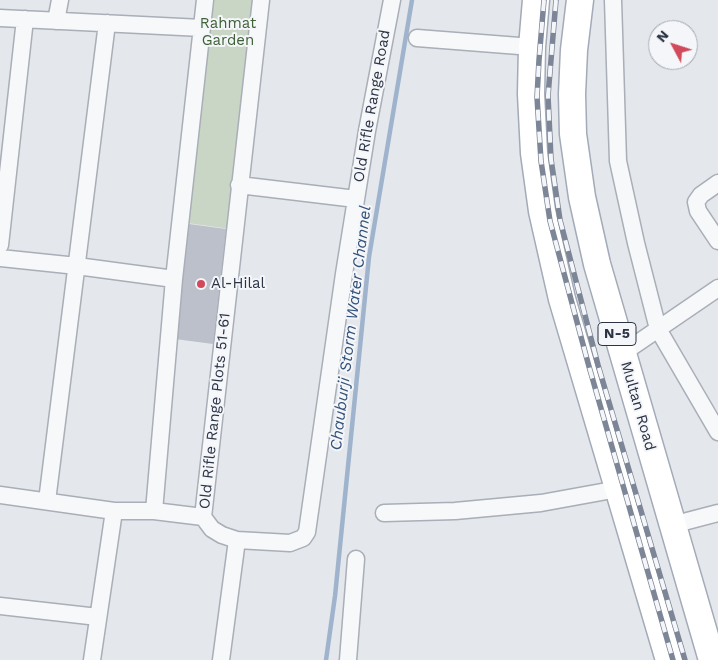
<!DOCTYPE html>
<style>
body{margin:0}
#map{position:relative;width:718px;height:660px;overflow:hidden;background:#e4e7ec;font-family:"Work Sans",sans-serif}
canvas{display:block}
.north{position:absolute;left:648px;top:20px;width:50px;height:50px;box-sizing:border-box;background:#f4f6f9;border:1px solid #a4a8b1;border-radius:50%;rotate:310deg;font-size:14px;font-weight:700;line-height:20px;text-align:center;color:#2b3445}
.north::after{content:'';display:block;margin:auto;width:18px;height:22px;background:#d1495b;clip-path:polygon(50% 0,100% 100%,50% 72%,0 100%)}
</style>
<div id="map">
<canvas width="718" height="660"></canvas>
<div class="north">N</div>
</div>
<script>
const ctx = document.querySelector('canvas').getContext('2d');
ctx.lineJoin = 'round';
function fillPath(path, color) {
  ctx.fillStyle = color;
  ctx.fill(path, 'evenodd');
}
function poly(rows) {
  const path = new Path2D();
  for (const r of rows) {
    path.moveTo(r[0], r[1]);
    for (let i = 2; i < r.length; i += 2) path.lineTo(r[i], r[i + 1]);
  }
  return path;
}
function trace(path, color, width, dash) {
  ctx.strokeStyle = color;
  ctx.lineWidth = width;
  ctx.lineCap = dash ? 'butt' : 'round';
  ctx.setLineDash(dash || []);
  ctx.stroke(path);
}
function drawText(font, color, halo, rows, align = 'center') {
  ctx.font = font + ' "Work Sans",sans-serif';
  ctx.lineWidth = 4;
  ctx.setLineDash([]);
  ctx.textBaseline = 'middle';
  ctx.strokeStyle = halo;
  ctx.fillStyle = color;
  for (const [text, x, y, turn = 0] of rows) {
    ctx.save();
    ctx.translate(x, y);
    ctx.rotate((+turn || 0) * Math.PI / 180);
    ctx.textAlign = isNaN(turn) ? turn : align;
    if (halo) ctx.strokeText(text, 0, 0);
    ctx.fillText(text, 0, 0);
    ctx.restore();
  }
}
fillPath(poly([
 [204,0,259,0,231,229,180,222]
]), '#c9d6c5');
trace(poly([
 [326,660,335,596,369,257,412,0]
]), '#9fb4cc', 4.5);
fillPath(poly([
 [189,224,226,229,213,344,175,339]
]), '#bbc0ca');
const minor = poly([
 [613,0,618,161,636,243,658,329,718,432],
 [0,18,202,28],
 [56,21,60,0],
 [417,38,532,47],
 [718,183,701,195,696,202,698,211,718,241],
 [239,185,356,199],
 [0,245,25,19],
 [0,258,77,266,174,279],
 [623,353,718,288],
 [0,495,114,511,154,511,203,517],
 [47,501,107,23],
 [154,511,174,279,205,0],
 [384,513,455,511,541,503,618,489],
 [203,517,212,529,222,535,237,540,290,543,303,538,307,532,344,274,367,131,392,0],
 [203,517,261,0],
 [672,525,718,513],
 [0,606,98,617],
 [92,660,114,511],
 [221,660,237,540],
 [348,660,356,559]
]);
const primary = poly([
 [536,0,532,47,531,94,534,153,542,211,562,299,669,660],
 [580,0,574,50,572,94,573,134,582,197,597,264,712,660]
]);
trace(minor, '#a9aeb7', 19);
trace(primary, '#a3abb8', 29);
trace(minor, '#f7f8fa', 16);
trace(primary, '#fff', 26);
const rail = poly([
 [544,0,539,60,537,97,541,161,550,221,588,363,673,660],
 [556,0,548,96,551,159,560,220,598,365,685,660]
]);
trace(rail, '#7d8696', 5.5);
trace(rail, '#f4f6f9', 4, [11]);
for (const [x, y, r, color] of [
 [201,284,5,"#d1495b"]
]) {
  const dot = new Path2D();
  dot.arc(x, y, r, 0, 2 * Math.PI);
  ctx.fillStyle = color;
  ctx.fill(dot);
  trace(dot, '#f4f6f9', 2);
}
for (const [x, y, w] of [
 [617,334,38]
]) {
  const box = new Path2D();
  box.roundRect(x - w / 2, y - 11.5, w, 23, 4);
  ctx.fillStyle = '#f4f6f9';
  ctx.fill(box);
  trace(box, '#2b3445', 1);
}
drawText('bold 14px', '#2b3445', null, [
 ["N-5",617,334]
]);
drawText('15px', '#3f6138', '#f4f6f9', [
 ["Rahmat",228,24],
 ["Garden",228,41]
]);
drawText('15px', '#2b3445', '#f4f6f9', [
 ["Old Rifle Range Road",372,106,-80],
 ["Multan Road",638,406,74],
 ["Old Rifle Range Plots 51-61",215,411,-84]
]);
drawText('15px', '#2b3445', '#f4f6f9', [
 ["Al-Hilal",211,284]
], 'left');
drawText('italic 16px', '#34527a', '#f4f6f9', [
 ["Chauburji Storm Water Channel",351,328,-83]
]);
</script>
